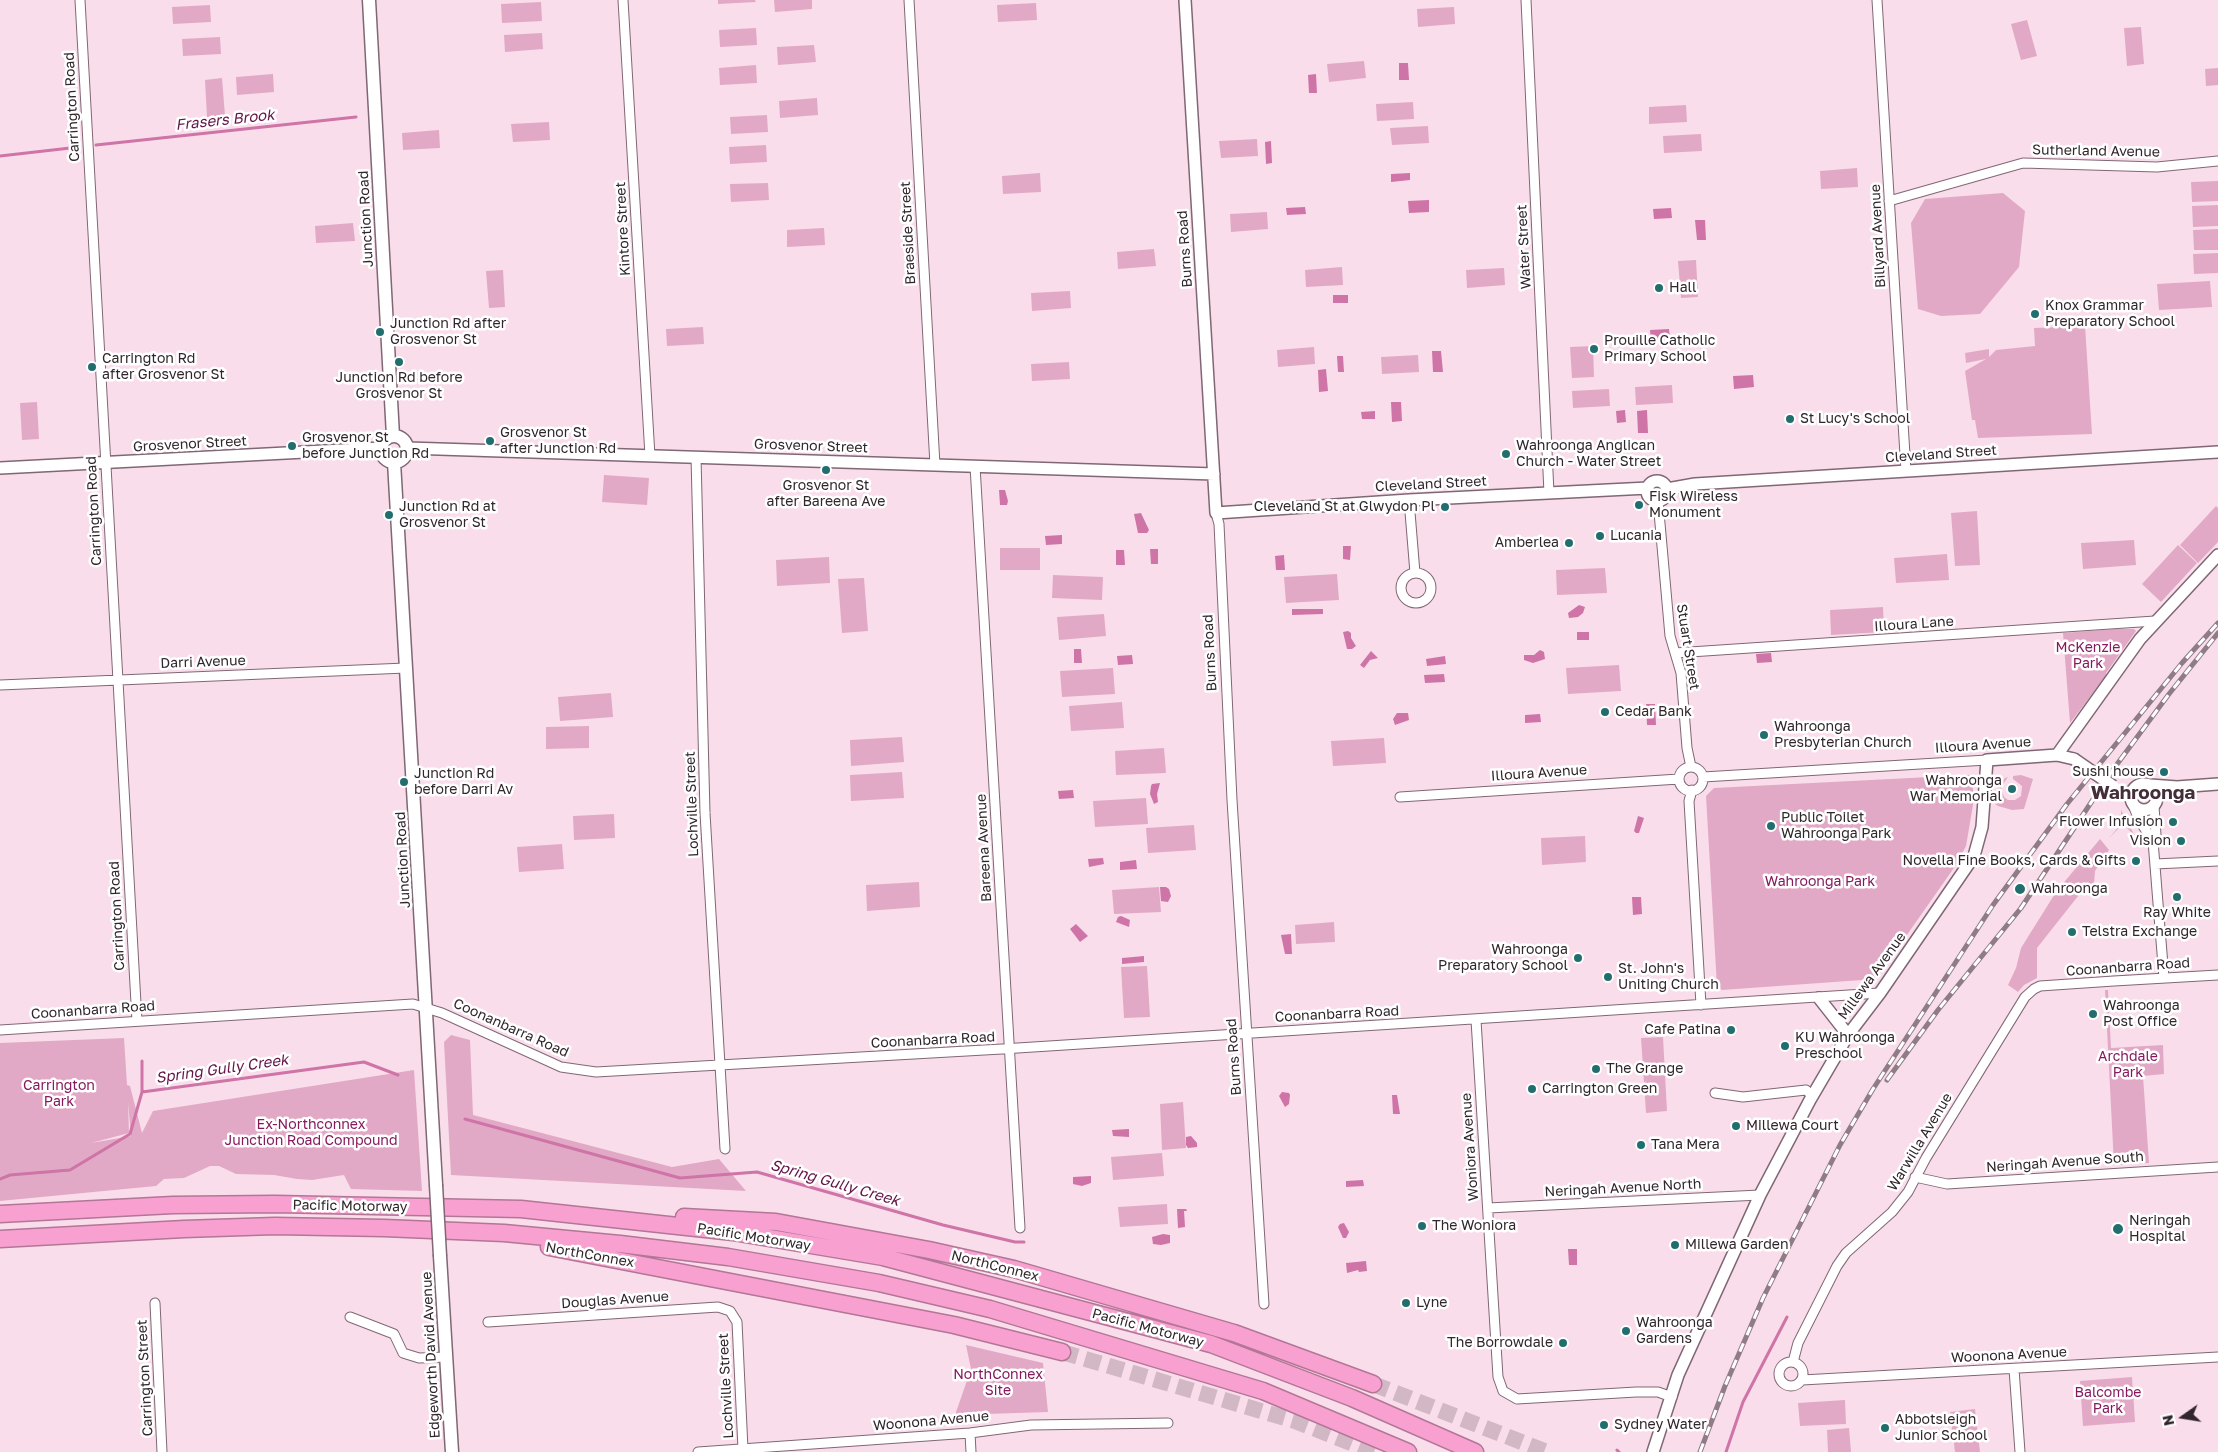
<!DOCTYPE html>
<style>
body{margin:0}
#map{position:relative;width:2218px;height:1452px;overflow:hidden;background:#faddeb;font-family:"Golos Text",sans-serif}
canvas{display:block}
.north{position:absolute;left:2158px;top:1392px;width:50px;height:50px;-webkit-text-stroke:4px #fff;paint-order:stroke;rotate:257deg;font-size:14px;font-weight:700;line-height:20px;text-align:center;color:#30262b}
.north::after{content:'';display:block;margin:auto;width:18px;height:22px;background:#30262b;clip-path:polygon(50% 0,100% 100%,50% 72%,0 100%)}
</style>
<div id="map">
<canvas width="2218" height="1452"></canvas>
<div class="north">N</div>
</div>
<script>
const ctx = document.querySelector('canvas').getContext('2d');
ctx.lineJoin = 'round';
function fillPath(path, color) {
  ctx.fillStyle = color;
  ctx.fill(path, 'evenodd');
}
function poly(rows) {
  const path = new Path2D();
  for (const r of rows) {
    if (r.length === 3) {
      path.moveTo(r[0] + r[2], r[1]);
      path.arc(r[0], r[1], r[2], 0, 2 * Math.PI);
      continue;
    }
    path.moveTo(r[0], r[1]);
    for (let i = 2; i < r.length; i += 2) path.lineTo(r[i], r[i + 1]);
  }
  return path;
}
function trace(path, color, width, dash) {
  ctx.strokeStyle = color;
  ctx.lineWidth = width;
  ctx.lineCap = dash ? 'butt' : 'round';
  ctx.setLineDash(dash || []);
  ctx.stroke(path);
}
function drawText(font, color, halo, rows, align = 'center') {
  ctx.font = font + ' "Golos Text",sans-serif';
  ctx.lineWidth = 5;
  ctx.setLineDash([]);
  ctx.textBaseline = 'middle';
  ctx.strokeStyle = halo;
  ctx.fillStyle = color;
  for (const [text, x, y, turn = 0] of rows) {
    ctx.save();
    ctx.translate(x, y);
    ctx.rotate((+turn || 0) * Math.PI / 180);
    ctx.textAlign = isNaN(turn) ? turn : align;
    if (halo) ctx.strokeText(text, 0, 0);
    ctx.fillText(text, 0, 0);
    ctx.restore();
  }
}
fillPath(poly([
 [718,0,755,0,756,2,718,4],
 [774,0,812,0,812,9,775,12],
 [541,2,542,21,502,23,501,4],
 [1036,3,1037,20,998,22,997,5],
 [210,5,211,22,173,24,172,7],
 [1454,7,1455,24,1418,27,1417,9],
 [2027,20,2037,56,2021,60,2011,24],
 [2141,27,2144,64,2127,66,2124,28],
 [756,28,757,45,720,47,719,30],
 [542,33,543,49,505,52,504,35],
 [220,37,221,54,183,56,182,39],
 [814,45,816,62,778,65,777,47],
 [1364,61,1366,78,1329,82,1327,64],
 [756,65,757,83,720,85,719,68],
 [2218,68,2218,85,2206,86,2205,69],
 [273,74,274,92,237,95,236,77],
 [222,78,225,116,207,117,205,80],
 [817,98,818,115,780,118,779,101],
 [1413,102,1414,119,1377,121,1376,104],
 [1686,105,1687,122,1649,124,1649,107],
 [767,115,768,132,731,134,730,117],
 [549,122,550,140,513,142,511,124],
 [1428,126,1429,143,1392,145,1390,128],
 [439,130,440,148,403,150,402,133],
 [1701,134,1702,151,1664,153,1663,136],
 [1257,139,1258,156,1221,158,1219,141],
 [766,145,767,162,730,164,729,147],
 [1857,168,1858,187,1821,189,1820,171],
 [1040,173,1041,192,1003,194,1002,176],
 [2218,181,2218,201,2192,202,2191,182],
 [768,183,769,200,731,202,730,184],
 [2003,193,2025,211,2019,267,1980,314,1941,316,1918,309,1911,223,1925,199],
 [2218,205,2218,226,2193,227,2192,206],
 [1267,212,1268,229,1231,232,1230,214],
 [353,223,355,241,316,243,315,226],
 [824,228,825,245,787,247,787,230],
 [2218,229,2218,250,2194,250,2193,230],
 [1154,249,1156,266,1118,269,1117,252],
 [2218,253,2218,273,2194,274,2193,254],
 [1696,260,1698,297,1681,298,1678,261],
 [1342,267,1343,285,1306,287,1305,270],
 [1504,268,1505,285,1467,288,1466,270],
 [503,270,505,307,489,308,486,271],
 [2210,281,2212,307,2159,310,2157,284],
 [1070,291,1071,308,1032,311,1031,293],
 [2085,326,2092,434,1978,438,1975,420,1972,420,1965,371,1986,359,1966,363,1965,353,1989,349,1989,357,1996,350,2035,346,2034,328],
 [703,327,704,344,667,346,666,329],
 [1593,346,1594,377,1572,378,1570,347],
 [1314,347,1315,364,1278,367,1277,350],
 [1418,355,1419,372,1382,374,1381,357],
 [1069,362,1070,379,1032,381,1031,364],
 [1672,385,1673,403,1636,405,1635,387],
 [1609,389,1610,406,1573,408,1572,391],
 [37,402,39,439,22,440,20,403],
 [604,475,649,478,647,505,602,502],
 [2216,506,2218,508,2218,542,2198,563,2180,545],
 [1977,511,1980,565,1955,566,1951,513],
 [2134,540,2136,565,2083,569,2081,543],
 [2178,545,2197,563,2161,602,2142,584],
 [1040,548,1040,570,1000,570,1000,548],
 [1947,554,1949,580,1896,583,1894,558],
 [829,557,830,583,777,586,776,560],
 [1605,568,1607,593,1557,595,1556,570],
 [1337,574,1339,600,1286,603,1284,577],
 [1053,575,1103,577,1102,600,1052,598],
 [864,578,868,631,842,633,838,579],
 [1883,607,1884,632,1831,635,1830,610],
 [1104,614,1106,636,1059,640,1057,617],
 [2115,629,2134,629,2136,631,2106,673,2106,676,2070,723,2063,633],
 [1619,665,1621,691,1568,694,1566,668],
 [1113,668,1115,694,1062,697,1060,671],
 [611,693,613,717,560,721,558,697],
 [1122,702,1124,728,1071,731,1069,706],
 [589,726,589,748,546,749,546,727],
 [902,737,904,762,851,766,850,740],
 [1384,738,1386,763,1333,766,1331,741],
 [1164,748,1166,773,1116,775,1115,751],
 [902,772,904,798,851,801,850,775],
 [1969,775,1973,779,1973,805,1966,846,1956,865,1876,979,1722,990,1717,987,1706,796,1714,788],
 [2021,775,2033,779,2024,809,2012,810,1998,806,1995,804,1995,797,1998,787,2005,778,2008,777,2001,787,2004,797,2008,800,2015,800,2021,796,2022,786,2013,779,2013,776],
 [1146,798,1148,824,1095,827,1093,801],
 [2121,810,2135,836,2123,824,2109,838,2121,824],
 [614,814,615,838,574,840,573,816],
 [1194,825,1196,850,1148,853,1146,828],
 [1585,836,1586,862,1542,865,1541,838],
 [2100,839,2109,850,2095,871,2094,884,2086,886,2037,948,2037,978,2024,985,2018,992,2008,985,2016,968,2021,948,2056,892],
 [562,844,564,869,519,872,517,847],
 [919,882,920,907,867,911,866,885],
 [1159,887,1161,912,1114,914,1112,890],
 [1334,922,1335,942,1296,944,1295,925],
 [1147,966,1150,1017,1124,1018,1121,967],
 [2105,990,2108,990,2111,1048,2163,1045,2164,1074,2143,1076,2149,1163,2114,1165],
 [451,1035,470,1040,473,1115,672,1167,719,1159,746,1191,451,1175,444,1042],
 [1663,1037,1667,1111,1646,1113,1641,1038],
 [124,1038,127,1085,130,1086,142,1133,153,1111,414,1070,422,1191,351,1189,344,1175,312,1180,297,1179,274,1175,236,1174,219,1166,210,1166,184,1178,164,1179,156,1186,0,1201,0,1043],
 [128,1102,131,1136,91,1143,129,1133],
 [1183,1102,1186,1148,1162,1150,1160,1104],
 [1162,1153,1164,1176,1113,1180,1111,1157],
 [1167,1204,1168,1224,1120,1227,1118,1207],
 [966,1345,1043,1363,1048,1412,955,1415,971,1369],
 [2132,1377,2135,1422,2083,1426,2080,1381],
 [1845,1400,1846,1424,1800,1426,1798,1403],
 [1975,1409,1980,1452,1955,1452,1950,1412],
 [1849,1428,1851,1452,1828,1452,1827,1430]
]), '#e2a9c6');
fillPath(poly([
 [1399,63,1408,63,1409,80,1399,80],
 [1316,74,1317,93,1309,93,1308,75],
 [1271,141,1272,163,1266,164,1265,142],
 [1410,173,1410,180,1391,182,1391,174],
 [1429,200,1429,212,1409,213,1408,201],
 [1305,207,1306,214,1287,215,1286,208],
 [1671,208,1672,218,1654,219,1653,209],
 [1695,220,1705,220,1706,240,1697,240],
 [1333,295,1348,295,1348,303,1333,303],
 [1669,329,1670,339,1651,340,1650,330],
 [1432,351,1441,351,1443,372,1433,372],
 [1337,356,1343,356,1344,372,1338,372],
 [1326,369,1328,391,1319,392,1318,370],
 [1753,375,1754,387,1734,389,1733,376],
 [1391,402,1401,402,1402,421,1392,422],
 [1625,410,1626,422,1617,423,1616,411],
 [1647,410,1648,433,1638,433,1637,411],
 [1375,411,1375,419,1362,419,1361,412],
 [999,490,1005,490,1008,501,1007,505,1000,505],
 [1141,513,1149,530,1147,533,1138,533,1134,514],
 [1062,535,1062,544,1046,545,1045,536],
 [1343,546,1351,546,1350,560,1343,559],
 [1150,549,1158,549,1158,564,1151,564],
 [1116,550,1124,550,1125,565,1116,565],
 [1284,555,1285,570,1276,570,1275,556],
 [1579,605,1585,607,1583,613,1578,617,1569,618,1568,613],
 [1292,609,1323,609,1323,614,1292,615],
 [1348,631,1351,633,1351,638,1356,646,1352,649,1347,649,1343,632],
 [1577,632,1589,632,1589,640,1577,640],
 [1074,649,1081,649,1082,663,1074,663],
 [1540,650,1544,652,1545,659,1533,663,1524,660,1524,655,1534,655],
 [1371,651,1378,658,1370,660,1364,668,1360,665],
 [1771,653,1772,662,1757,663,1756,654],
 [1132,655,1133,664,1118,665,1117,656],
 [1445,656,1446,664,1427,666,1426,659],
 [1444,674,1445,682,1425,683,1424,675],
 [1646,704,1655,704,1656,725,1647,725],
 [1397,713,1408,713,1409,720,1395,725,1393,719],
 [1540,714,1541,722,1525,723,1525,715],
 [1160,783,1157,794,1158,802,1154,804,1150,794,1151,786,1152,784],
 [1073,790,1074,798,1059,799,1058,791],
 [1638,816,1644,818,1639,833,1636,833,1634,831],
 [1103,858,1104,864,1089,867,1088,859],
 [1136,860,1137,869,1120,870,1120,862],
 [1160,887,1166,887,1169,889,1171,896,1168,902,1161,901],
 [1632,897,1641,897,1642,914,1633,915],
 [1121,916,1130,920,1129,927,1116,922,1118,917],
 [1076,924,1088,936,1080,942,1070,929],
 [1291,934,1292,954,1285,954,1281,935],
 [1144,956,1144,962,1122,964,1122,958],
 [1282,1092,1289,1093,1290,1095,1289,1104,1285,1107,1279,1096],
 [1392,1095,1397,1095,1400,1114,1393,1114],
 [1129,1129,1129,1137,1113,1136,1112,1130],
 [1191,1136,1197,1143,1197,1147,1188,1148,1186,1145,1186,1137],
 [1091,1176,1091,1183,1082,1186,1073,1184,1073,1177],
 [1363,1180,1364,1186,1346,1187,1346,1181],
 [1177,1209,1186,1209,1187,1211,1184,1211,1185,1227,1178,1228],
 [1344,1223,1349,1232,1346,1238,1343,1238,1338,1227,1340,1224],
 [1163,1234,1170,1235,1170,1243,1161,1245,1153,1244,1152,1237],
 [1568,1249,1577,1249,1577,1265,1569,1265],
 [1366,1261,1367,1271,1359,1272,1358,1270,1347,1273,1346,1263]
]), '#ce74a6');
trace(poly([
 [96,145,356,117],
 [0,156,79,147],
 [142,1092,364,1062,398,1075],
 [465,1119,680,1178,757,1172,943,1225,1015,1242,1024,1242],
 [0,1179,10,1175,70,1170,130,1134,142,1092,142,1061],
 [1617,1450,1619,1452],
 [1726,1452,1743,1402,1787,1317]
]), '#ce74a6', 3);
trace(poly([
 [1062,1352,1295,1421,1374,1452],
 [1373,1384,1547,1452]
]), '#d2b8c5', 16, [16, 8]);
const minor = poly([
 [80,0,137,1021],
 [623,0,650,456],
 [909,0,935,465],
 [1526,0,1549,493],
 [1877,0,1906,471],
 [1889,201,2023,163,2157,167,2218,161],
 [696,457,705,813,725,1149],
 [975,466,1020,1228],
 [1409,500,1415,573],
 [1658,501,1670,636,1681,673,1687,748,1691,767],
 [1216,513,1219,524,1232,800,1264,1304],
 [1416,588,15],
 [1675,653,2155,621],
 [0,685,406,668],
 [1691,779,12],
 [1703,777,1987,760],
 [1692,790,1689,801,1701,1005],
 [1400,797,1679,779],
 [2133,805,2139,820,2153,841,2164,978],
 [2153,841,2156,835,2154,806],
 [2155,864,2218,861],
 [1476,1020,1498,1377,1503,1391,1517,1399,1636,1392,1658,1392,1672,1397],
 [0,1030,413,1004,442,1013,561,1067,596,1072,1002,1049,1880,993],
 [1715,1093,1743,1097,1806,1090,1813,1096],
 [1915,1177,1947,1184,2218,1167],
 [1488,1208,1760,1195],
 [155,1303,162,1452],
 [350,1317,394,1334,403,1353,419,1358,446,1357],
 [488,1322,718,1307,730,1311,737,1322,743,1449],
 [1791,1374,12],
 [1793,1362,1798,1343,1837,1266,1846,1253,1892,1212,1908,1192,1926,1158,2025,997,2034,989,2040,986,2114,981,2218,975],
 [2014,1369,2020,1452],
 [1802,1380,2218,1357],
 [970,1433,971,1452],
 [698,1452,970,1433,1031,1425,1168,1423]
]);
const tertiary = poly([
 [1185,0,1216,513,1409,500,1648,488],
 [408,448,1214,474],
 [0,468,381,448],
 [1657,491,10],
 [1667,489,1695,484,2218,452],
 [2057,755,2140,639,2218,555],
 [2144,797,13],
 [2150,785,2177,787,2218,784],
 [1819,998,1848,1035],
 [1653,1452,1678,1375,1760,1195,1810,1100,1848,1035,1880,993,1974,856,1982,827,1987,760,2057,755,2074,759]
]);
const secondary = poly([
 [369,0,393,436],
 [394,449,13],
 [394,462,436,1185],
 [440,1256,452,1452]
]);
const motorway = poly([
 [0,1214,173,1205,275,1204,521,1209,733,1232,883,1257,1211,1344,1352,1398,1475,1452],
 [684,1217,776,1222,929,1250,1014,1269,1234,1333,1373,1384],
 [0,1239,184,1229,275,1226,384,1228,504,1233,620,1244,728,1257,879,1283,990,1309,1263,1391,1408,1452],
 [549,1247,954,1325,1062,1352]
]);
trace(minor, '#806774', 11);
trace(tertiary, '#806774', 14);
trace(secondary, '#806774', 15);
trace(motorway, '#b27696', 19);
trace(minor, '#fff', 9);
trace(tertiary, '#fff', 11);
trace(secondary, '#fff', 12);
trace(motorway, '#f8a1d0', 16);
const rail = poly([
 [1887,1080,1938,1010,2021,908,2112,771,2169,694,2218,633],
 [1700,1452,1725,1386,1763,1298,1840,1145,1873,1089,1993,905,2067,804,2182,663,2218,623]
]);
trace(rail, '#8f7c86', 5);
trace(rail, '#fff', 3, [9]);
const tertiaryBridge = poly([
 [2074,759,2113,786]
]);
const secondaryBridge = poly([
 [436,1185,440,1256]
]);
trace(tertiaryBridge, '#806774', 14, []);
trace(secondaryBridge, '#806774', 15, []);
trace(tertiaryBridge, '#fff', 11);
trace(secondaryBridge, '#fff', 12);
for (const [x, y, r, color] of [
 [1659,288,5,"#226e6f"],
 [2035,314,5,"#226e6f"],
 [380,332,5,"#226e6f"],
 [1594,349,5,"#226e6f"],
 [399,362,5,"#226e6f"],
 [92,367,5,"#226e6f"],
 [1790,419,5,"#226e6f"],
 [490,441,5,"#226e6f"],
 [292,446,5,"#226e6f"],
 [1506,454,5,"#226e6f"],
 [826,470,5,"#226e6f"],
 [1639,505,5,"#226e6f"],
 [1445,507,5,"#226e6f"],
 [389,515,5,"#226e6f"],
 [1600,536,5,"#226e6f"],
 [1569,543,5,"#226e6f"],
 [1605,712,5,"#226e6f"],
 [1764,735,5,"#226e6f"],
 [2164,772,5,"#226e6f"],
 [404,782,5,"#226e6f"],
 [2012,789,5,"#226e6f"],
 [2173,822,5,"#226e6f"],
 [1771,826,5,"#226e6f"],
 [2181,841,5,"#226e6f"],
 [2136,861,5,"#226e6f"],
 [2020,889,6,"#226e6f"],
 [2177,897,5,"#226e6f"],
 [2072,932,5,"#226e6f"],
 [1578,958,5,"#226e6f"],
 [1608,977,5,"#226e6f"],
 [2093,1014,5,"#226e6f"],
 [1731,1030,5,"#226e6f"],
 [1785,1046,5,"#226e6f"],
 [1596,1069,5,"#226e6f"],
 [1532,1089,5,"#226e6f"],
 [1736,1126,5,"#226e6f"],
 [1641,1145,5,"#226e6f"],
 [1422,1226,5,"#226e6f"],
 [2118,1229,6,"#226e6f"],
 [1675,1245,5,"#226e6f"],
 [1406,1303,5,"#226e6f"],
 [1626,1331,5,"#226e6f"],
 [1563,1343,5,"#226e6f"],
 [1604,1425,5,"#226e6f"],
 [1885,1428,5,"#226e6f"]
]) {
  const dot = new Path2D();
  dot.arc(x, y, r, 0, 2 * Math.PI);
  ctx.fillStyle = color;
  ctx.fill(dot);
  trace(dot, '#fff', 2);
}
drawText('14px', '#30262b', '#fff', [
 ["Carrington Road",72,107,-93],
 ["Sutherland Avenue",2096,151,1],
 ["Junction Road",366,219,-93],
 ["Kintore Street",623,229,-93],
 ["Braeside Street",908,233,-93],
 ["Billyard Avenue",1878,236,-93],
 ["Water Street",1524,247,-93],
 ["Burns Road",1185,249,-94],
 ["Grosvenor Street",190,444,-3],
 ["Grosvenor Street",811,446,2],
 ["Cleveland Street",1941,454,-4],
 ["Cleveland Street",1431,484,-3],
 ["Carrington Road",94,511,-93],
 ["Illoura Lane",1914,624,-4],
 ["Stuart Street",1688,647,81],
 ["Burns Road",1210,653,-93],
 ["Darri Avenue",203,662,-2],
 ["Illoura Avenue",1983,745,-4],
 ["Illoura Avenue",1539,773,-4],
 ["Lochville Street",692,804,-92],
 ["Bareena Avenue",984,848,-93],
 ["Junction Road",403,860,-93],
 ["Carrington Road",117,916,-93],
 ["Coonanbarra Road",2128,967,-4],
 ["Millewa Avenue",1872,976,-54],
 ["Coonanbarra Road",93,1010,-4],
 ["Coonanbarra Road",1337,1014,-3],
 ["Coonanbarra Road",511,1028,24],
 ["Coonanbarra Road",933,1040,-3],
 ["Burns Road",1234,1057,-94],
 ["Warwilla Avenue",1920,1142,-59],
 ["Woniora Avenue",1470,1147,-94],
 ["Neringah Avenue South",2065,1162,-4],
 ["Neringah Avenue North",1623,1188,-3],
 ["Pacific Motorway",350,1206,1],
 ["Pacific Motorway",754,1237,9],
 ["NorthConnex",590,1255,10],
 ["NorthConnex",995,1266,14],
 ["Douglas Avenue",615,1300,-4],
 ["Pacific Motorway",1148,1328,15],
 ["Edgeworth David Avenue",431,1355,-93],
 ["Woonona Avenue",2009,1355,-3],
 ["Carrington Street",145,1378,-93],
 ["Lochville Street",726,1386,-93],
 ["Woonona Avenue",931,1421,-5]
]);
drawText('14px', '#30262b', '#fff', [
 ["Hall",1669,288],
 ["Knox Grammar",2045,306],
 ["Preparatory School",2045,322],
 ["Junction Rd after",390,324],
 ["Grosvenor St",390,340],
 ["Prouille Catholic",1604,341],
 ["Primary School",1604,357],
 ["Carrington Rd",102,359],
 ["after Grosvenor St",102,375],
 ["Junction Rd before",399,378,"center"],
 ["Grosvenor St",399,394,"center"],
 ["St Lucy's School",1800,419],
 ["Grosvenor St",500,433],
 ["after Junction Rd",500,449],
 ["Grosvenor St",302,438],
 ["before Junction Rd",302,454],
 ["Wahroonga Anglican",1516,446],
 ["Church - Water Street",1516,462],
 ["Grosvenor St",826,486,"center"],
 ["after Bareena Ave",826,502,"center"],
 ["Fisk Wireless",1649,497],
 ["Monument",1649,513],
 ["Junction Rd at",399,507],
 ["Grosvenor St",399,523],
 ["Cleveland St at Glwydon Pl",1435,507,"right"],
 ["Lucania",1610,536],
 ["Amberlea",1559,543,"right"],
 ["Cedar Bank",1615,712],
 ["Wahroonga",1774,727],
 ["Presbyterian Church",1774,743],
 ["Sushi house",2154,772,"right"],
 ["Junction Rd",414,774],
 ["before Darri Av",414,790],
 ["Wahroonga",2002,781,"right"],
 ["War Memorial",2002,797,"right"],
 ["Public Toilet",1781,818],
 ["Wahroonga Park",1781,834],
 ["Flower Infusion",2163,822,"right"],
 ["Vision",2171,841,"right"],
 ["Novella Fine Books, Cards & Gifts",2126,861,"right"],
 ["Wahroonga",2031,889],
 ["Ray White",2177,913,"center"],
 ["Telstra Exchange",2082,932],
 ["Wahroonga",1568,950,"right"],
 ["Preparatory School",1568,966,"right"],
 ["St. John's",1618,969],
 ["Uniting Church",1618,985],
 ["Wahroonga",2103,1006],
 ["Post Office",2103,1022],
 ["Cafe Patina",1721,1030,"right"],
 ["KU Wahroonga",1795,1038],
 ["Preschool",1795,1054],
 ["The Grange",1606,1069],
 ["Carrington Green",1542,1089],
 ["Millewa Court",1746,1126],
 ["Tana Mera",1651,1145],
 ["Neringah",2129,1221],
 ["Hospital",2129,1237],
 ["The Woniora",1432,1226],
 ["Millewa Garden",1685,1245],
 ["Lyne",1416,1303],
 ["Wahroonga",1636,1323],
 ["Gardens",1636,1339],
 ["The Borrowdale",1553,1343,"right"],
 ["Abbotsleigh",1895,1420],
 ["Junior School",1895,1436],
 ["Sydney Water",1614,1425]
], 'left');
drawText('14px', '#85195e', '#fff', [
 ["McKenzie",2088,648],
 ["Park",2088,664],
 ["Wahroonga Park",1820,882],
 ["Archdale",2128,1057],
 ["Park",2128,1073],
 ["Carrington",59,1086],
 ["Park",59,1102],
 ["Ex-Northconnex",311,1125],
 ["Junction Road Compound",311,1141],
 ["NorthConnex",998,1375],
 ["Site",998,1391],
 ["Balcombe",2108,1393],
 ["Park",2108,1409]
]);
drawText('italic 15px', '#641447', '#fff', [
 ["Frasers Brook",225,120,-6],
 ["Spring Gully Creek",222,1069,-8],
 ["Spring Gully Creek",835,1183,16]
]);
drawText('bold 19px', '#432e39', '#fff', [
 ["Wahroonga",2143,793]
]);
</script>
